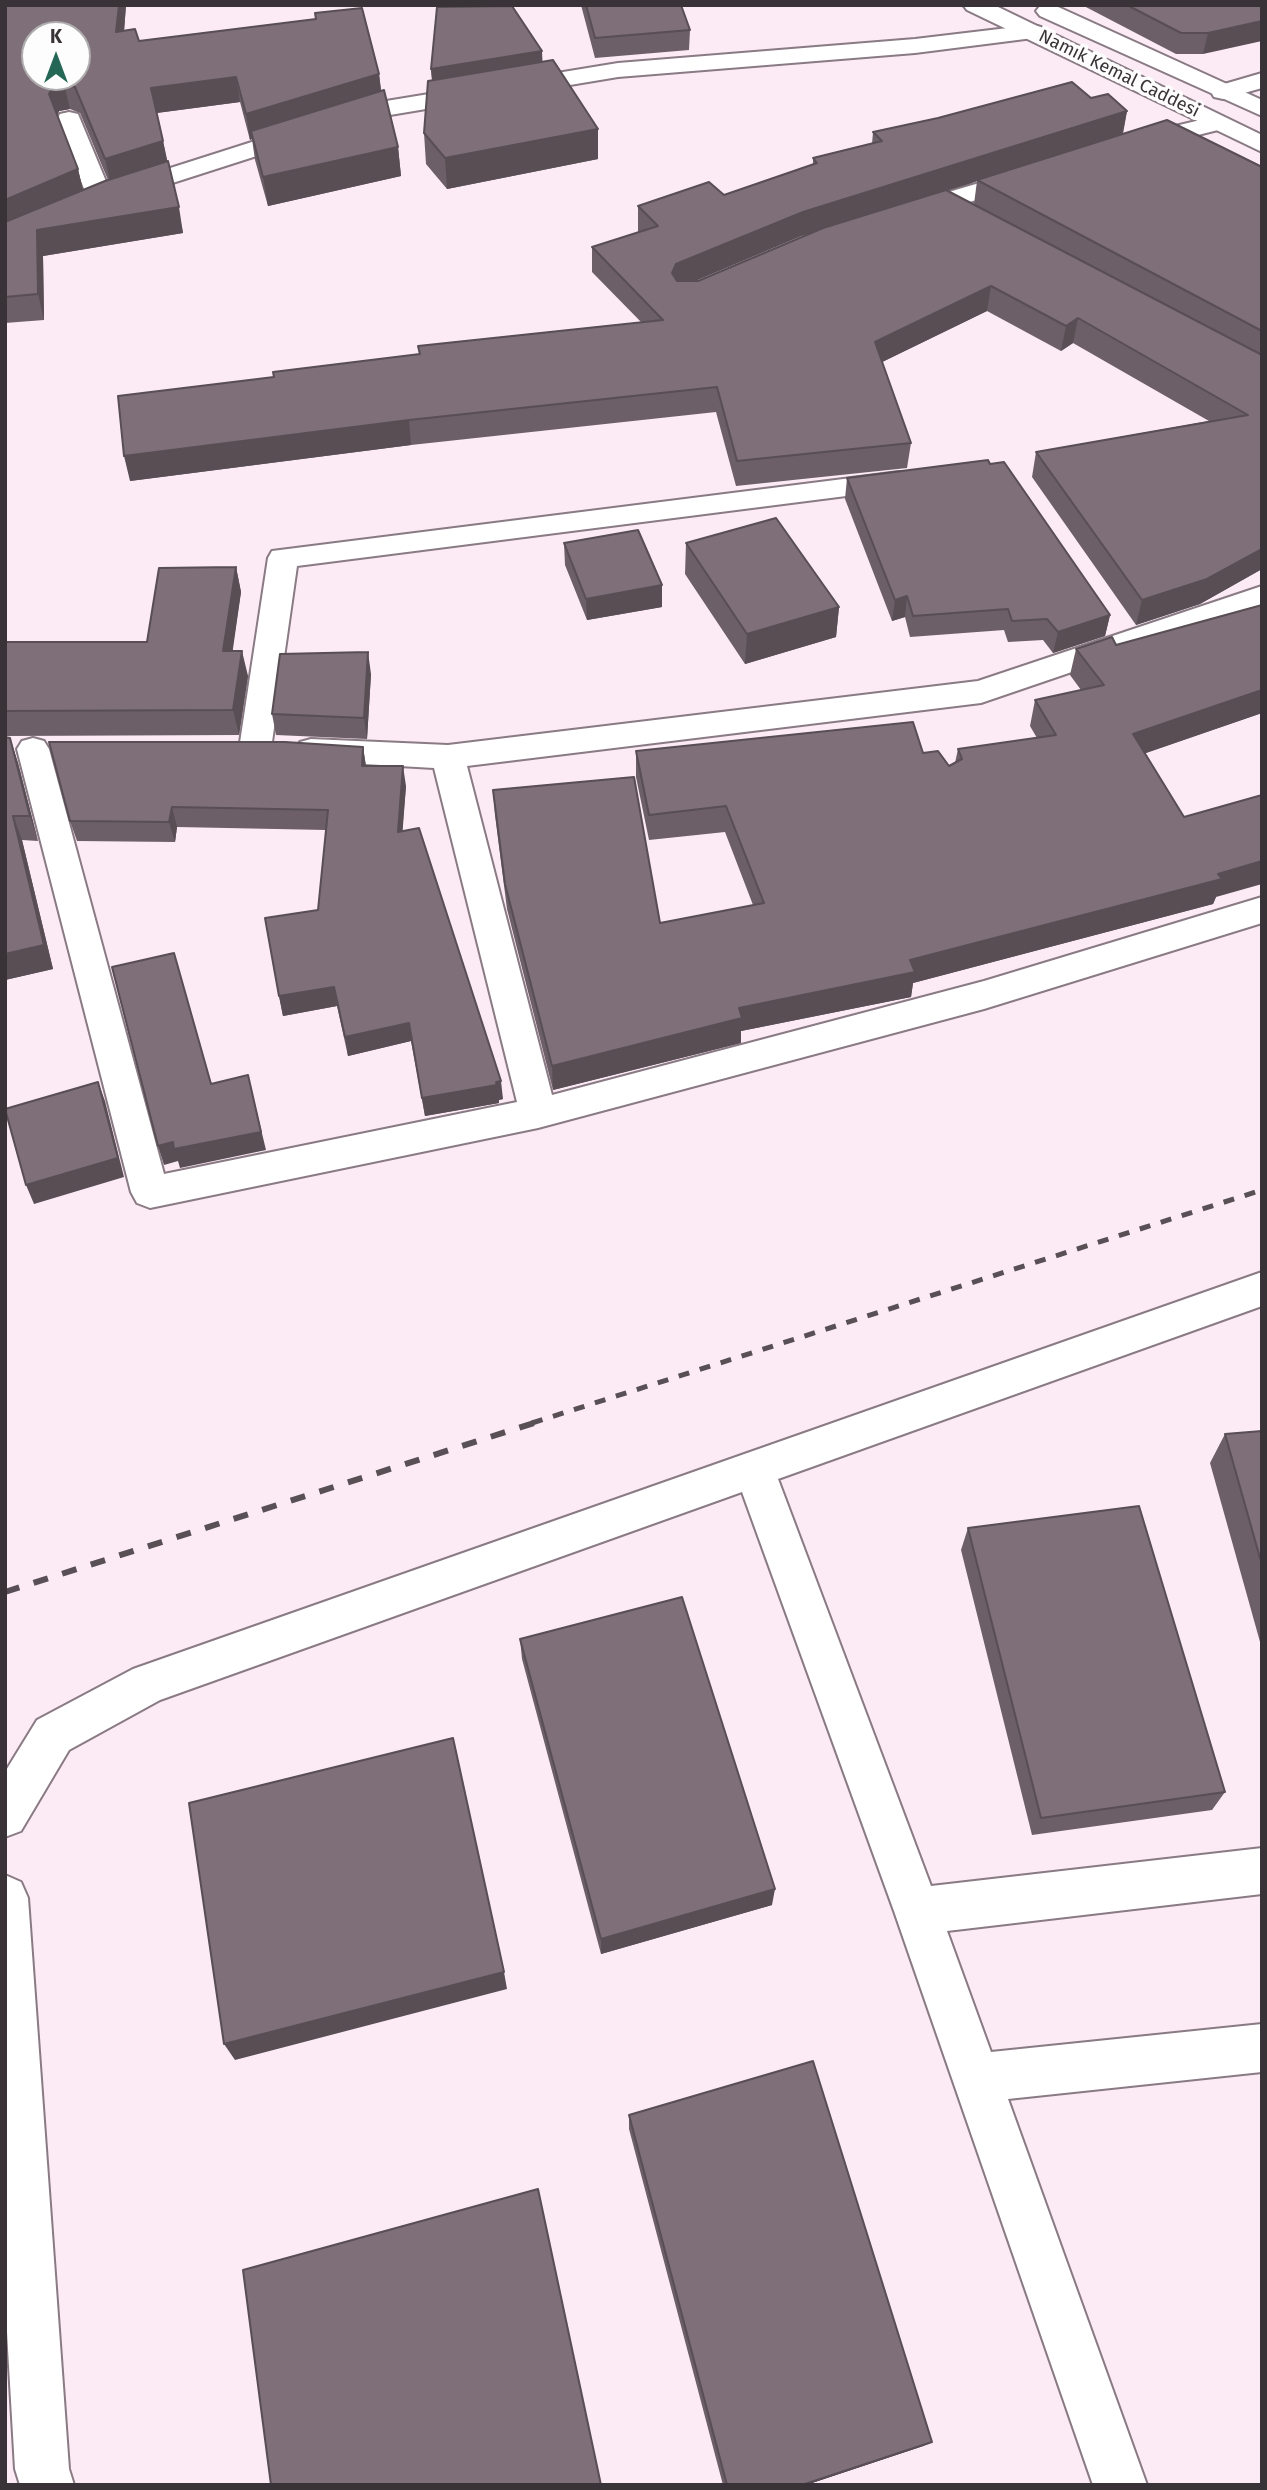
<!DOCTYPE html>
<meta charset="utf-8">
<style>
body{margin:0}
#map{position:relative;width:1267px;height:2490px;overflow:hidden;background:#fcebf5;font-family:"Fira Sans",sans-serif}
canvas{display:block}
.frame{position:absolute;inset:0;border:7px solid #393337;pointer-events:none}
.north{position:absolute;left:21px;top:21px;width:70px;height:70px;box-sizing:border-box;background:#fdfdfd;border:2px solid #afacae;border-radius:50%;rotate:0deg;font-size:19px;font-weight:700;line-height:28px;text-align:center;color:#393337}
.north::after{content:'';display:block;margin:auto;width:24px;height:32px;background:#256757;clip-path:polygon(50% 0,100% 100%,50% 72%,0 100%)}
</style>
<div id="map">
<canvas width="1267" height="2490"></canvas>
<div class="frame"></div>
<div class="north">K</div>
</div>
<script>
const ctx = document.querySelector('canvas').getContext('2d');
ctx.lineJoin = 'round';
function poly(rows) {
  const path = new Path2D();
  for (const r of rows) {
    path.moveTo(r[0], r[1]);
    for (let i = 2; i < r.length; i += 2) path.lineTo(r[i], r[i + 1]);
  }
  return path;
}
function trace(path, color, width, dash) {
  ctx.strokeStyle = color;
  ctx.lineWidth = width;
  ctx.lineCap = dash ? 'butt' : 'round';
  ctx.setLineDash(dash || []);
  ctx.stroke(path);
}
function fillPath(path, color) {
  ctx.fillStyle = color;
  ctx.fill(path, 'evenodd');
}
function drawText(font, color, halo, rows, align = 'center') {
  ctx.font = font + ' "Fira Sans",sans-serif';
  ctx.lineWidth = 7;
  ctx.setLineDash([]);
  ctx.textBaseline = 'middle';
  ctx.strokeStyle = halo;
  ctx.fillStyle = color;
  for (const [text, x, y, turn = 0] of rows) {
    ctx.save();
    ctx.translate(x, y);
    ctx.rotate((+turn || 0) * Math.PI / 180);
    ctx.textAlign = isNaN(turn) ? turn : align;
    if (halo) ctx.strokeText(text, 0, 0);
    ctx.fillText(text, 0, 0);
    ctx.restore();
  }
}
const minor = poly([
 [1033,25,1041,27,1045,32,1041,37,915,53,618,77,378,117,132,196,123,199,111,193,114,199,110,204,101,207,92,204,88,199,57,119,60,114,69,112,78,114,110,191,114,186,374,103,618,63,915,39,1033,25],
 [1262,73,1262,88,1223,99,1214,97,1211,92,1214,87,1262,73],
 [1217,116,1226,118,1229,123,1226,128,1134,151,1125,148,1121,143,1125,138,1217,116],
 [1027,169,1036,172,1040,177,1036,182,910,220,901,218,897,212,901,206,1027,169],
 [899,472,909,474,914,481,909,488,297,566,271,749,266,757,255,760,244,757,239,749,268,558,272,551,899,472],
 [1262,586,1262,607,981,703,467,766,552,1095,984,981,1262,897,1262,923,984,1009,538,1128,150,1208,137,1203,131,1192,17,749,22,741,33,738,44,741,49,749,164,1174,517,1102,434,768,311,761,300,758,295,750,300,742,311,739,448,745,978,681,1262,586],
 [1262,1272,1262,1306,778,1479,931,1886,1262,1848,1262,1894,947,1931,991,2052,1262,2024,1262,2072,1008,2099,1147,2485,1093,2485,894,1911,742,1492,160,1700,69,1750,21,1831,5,1837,5,1772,37,1720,133,1669,1262,1272],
 [5,1875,21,1882,28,1898,69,2469,74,2485,20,2485,15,2469,5,2298,5,1875]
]);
const major = poly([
 [963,5,994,5,1262,135,1262,152,967,10,963,5],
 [1040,6,1056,6,1262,100,1262,116,1040,16,1036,11,1040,6]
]);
trace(minor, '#897a84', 4);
trace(major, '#897a84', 4);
fillPath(minor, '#fff');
fillPath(major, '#fff');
trace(poly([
 [532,1423,1262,1190]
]), '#585055', 5, [11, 11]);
trace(poly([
 [5,1592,537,1422]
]), '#585055', 6, [15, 15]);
fillPath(poly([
 [5,5,126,5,124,31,139,41,379,74,381,90,398,147,401,176,268,206,255,160,252,139,250,140,240,102,157,113,183,233,43,256,44,320,5,323],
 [70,109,80,113,108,180,83,190,78,169,57,116,59,111],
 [581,5,681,5,690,30,689,50,595,58],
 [1082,5,1262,5,1203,54,1176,54],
 [542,51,542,62,598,129,598,159,447,189,426,164,424,133,432,80,431,69],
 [1091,98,1127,111,1123,134,1262,167,1262,569,1200,604,1136,625,1032,477,1036,452,1209,421,1073,343,1061,351,987,311,882,362,911,443,907,468,736,486,716,412,411,445,130,481,274,377,419,354,418,346,641,322,592,272,592,247,638,232,638,206,724,195,813,165,813,158,872,144,873,132],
 [977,181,974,204,947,191,970,184],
 [811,233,698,281,695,281,801,236],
 [847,478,1110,615,1105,636,1053,653,1043,640,1008,642,1004,630,910,637,905,617,892,621,845,499],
 [564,543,662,585,662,607,587,620,565,565],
 [686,543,839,607,836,637,745,664,685,574],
 [236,567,241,592,232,651,248,676,239,735,5,736,5,642,147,642],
 [1262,605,1262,713,1145,753,1216,897,1213,904,913,983,911,997,741,1031,741,1043,553,1090,507,909,495,815,493,790,660,923,753,905,725,832,649,840,636,777,636,751,923,753,949,766,955,763,958,749,1037,738,1030,726,1035,700,1081,690,1070,675,1076,649,1116,645],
 [371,674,367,739,276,735,272,714],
 [10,738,18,763,38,841,22,840,53,969,5,980],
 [363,747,366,766,406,786,402,832,503,1099,499,1100,499,1103,425,1116,411,1041,348,1056,337,1006,283,1016,279,996,318,910,326,830,177,827,175,842,77,841,70,821],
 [1262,1431,1262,1649,1210,1463,1225,1434],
 [968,1528,1225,1792,1212,1810,1032,1835,961,1550],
 [520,1639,772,1905,601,1954,522,1659],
 [629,2115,932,2442,923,2446,806,2485,723,2485,629,2129]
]), '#6c5f67');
fillPath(poly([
 [119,5,126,5,122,58,116,32],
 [1262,21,1262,41,1203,54,1208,33],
 [542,51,543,73,433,91,431,69],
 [379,74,382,99,251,131,252,139,250,140,246,114],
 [236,77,240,102,156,113,151,88],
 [64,84,70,109,59,111,55,120,49,94,53,86],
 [1127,111,1122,136,977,180,977,181,801,236,676,289,672,273,676,264,803,212],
 [598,129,598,159,447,189,445,158],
 [163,141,168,166,111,185,105,159],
 [398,147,401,176,268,206,263,177],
 [78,169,84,195,5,229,5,200],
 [179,207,183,233,43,256,44,320,38,294,37,230],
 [991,286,987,311,872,367,875,342],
 [1078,318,1073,343,1061,351,1066,326],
 [409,420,411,445,130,481,124,456],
 [1262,549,1262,569,1200,604,1136,625,1142,600],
 [236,567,241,592,229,677,223,651],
 [662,585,662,607,587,620,586,599],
 [907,596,905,617,892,621,895,600],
 [839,607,836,637,745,664,747,634],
 [1110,615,1105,636,1053,653,1058,632],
 [242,651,248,676,239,735,233,710],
 [368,652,371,674,367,739,364,718],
 [1262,690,1262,713,1126,760,1133,734],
 [10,738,18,763,38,841,30,816],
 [363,747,366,767,362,766],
 [403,766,406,786,401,852,398,832],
 [172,807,177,827,175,842,169,822],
 [13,816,22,840,53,969,5,980,5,954],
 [1262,861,1262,884,1216,897,1213,904,913,983,911,997,741,1031,741,1043,553,1090,552,1066,739,1008],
 [334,987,337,1006,283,1016,279,996],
 [409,1023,411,1041,348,1056,345,1037],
 [248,1075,266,1150,180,1168,178,1161,164,1165,158,1146],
 [501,1081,503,1099,499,1100,499,1103,425,1116,422,1098],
 [98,1082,105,1101,124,1177,34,1204,26,1185],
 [775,1889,772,1905,601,1954,601,1939],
 [504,1972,507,1989,235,2060,224,2044],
 [932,2442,923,2446,806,2485,802,2485]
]), '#584e54');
const building = poly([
 [5,5,119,5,116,32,135,29,139,41,316,19,315,13,362,8,379,74,246,114,236,77,151,88,163,141,105,159,75,87,64,84,53,86,49,94,78,169,5,200,5,5],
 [35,35,77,35,77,77,35,77,35,35],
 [586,5,681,5,690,30,595,38,586,5],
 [1127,5,1262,5,1262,21,1208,33,1181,33,1127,5],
 [512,6,542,51,431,69,437,7,512,6],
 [553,60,598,129,445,158,424,133,428,81,553,60],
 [1072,82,1091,98,1108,94,1127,111,803,212,676,264,672,273,677,281,698,281,823,228,946,190,1262,355,1262,549,1207,579,1142,600,1036,452,1248,415,1078,318,1066,326,991,286,875,342,911,443,737,461,717,387,409,420,124,456,118,396,274,377,273,372,420,354,418,346,663,320,592,247,658,226,638,206,709,182,724,195,817,163,813,158,882,141,873,132,938,118,1072,82],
 [384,90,398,147,263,177,251,131,384,90],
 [1167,120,1262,167,1262,331,977,180,1167,120],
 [168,161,179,207,37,230,38,294,5,297,5,222,105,181,168,161],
 [988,460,990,464,1004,462,1110,615,1058,632,1047,619,1012,621,1008,609,913,616,907,596,895,600,847,478,988,460],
 [776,518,839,607,747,634,686,543,776,518],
 [638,530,662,585,586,599,564,543,638,530],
 [236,567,223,651,242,651,233,710,5,711,5,642,147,642,159,568,236,567],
 [1262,605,1262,690,1133,734,1184,817,1262,795,1262,861,1218,874,1222,879,910,960,915,972,739,1008,742,1018,552,1066,505,884,493,790,634,777,660,923,764,903,726,806,649,815,636,751,913,722,923,753,938,751,949,766,962,759,958,749,1056,735,1035,700,1104,685,1076,649,1112,637,1116,645,1262,605],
 [368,652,364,718,272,714,280,654,368,652],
 [5,737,10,738,30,816,13,816,44,945,5,954,5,737],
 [49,742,285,742,363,747,362,766,403,766,398,832,419,828,501,1081,496,1082,497,1085,422,1098,409,1023,345,1037,334,987,279,996,265,918,318,910,328,810,172,807,169,822,70,821,49,742],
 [174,953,211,1084,248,1075,261,1132,174,1149,173,1142,158,1146,112,967,174,953],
 [98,1082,118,1158,26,1185,5,1109,98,1082],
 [1262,1431,1262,1565,1225,1434,1262,1431],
 [1139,1506,1225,1792,1041,1818,968,1528,1139,1506],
 [682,1597,775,1889,601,1939,520,1639,682,1597],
 [453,1738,504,1972,224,2044,189,1803,453,1738],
 [813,2061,932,2442,802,2485,727,2485,629,2115,813,2061],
 [538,2189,601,2485,271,2485,243,2270,538,2189]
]);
fillPath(building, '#7e6f78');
trace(building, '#584e54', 2);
drawText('18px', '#393337', '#fdfdfd', [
 ["Namık Kemal Caddesi",1119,74,26]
]);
</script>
